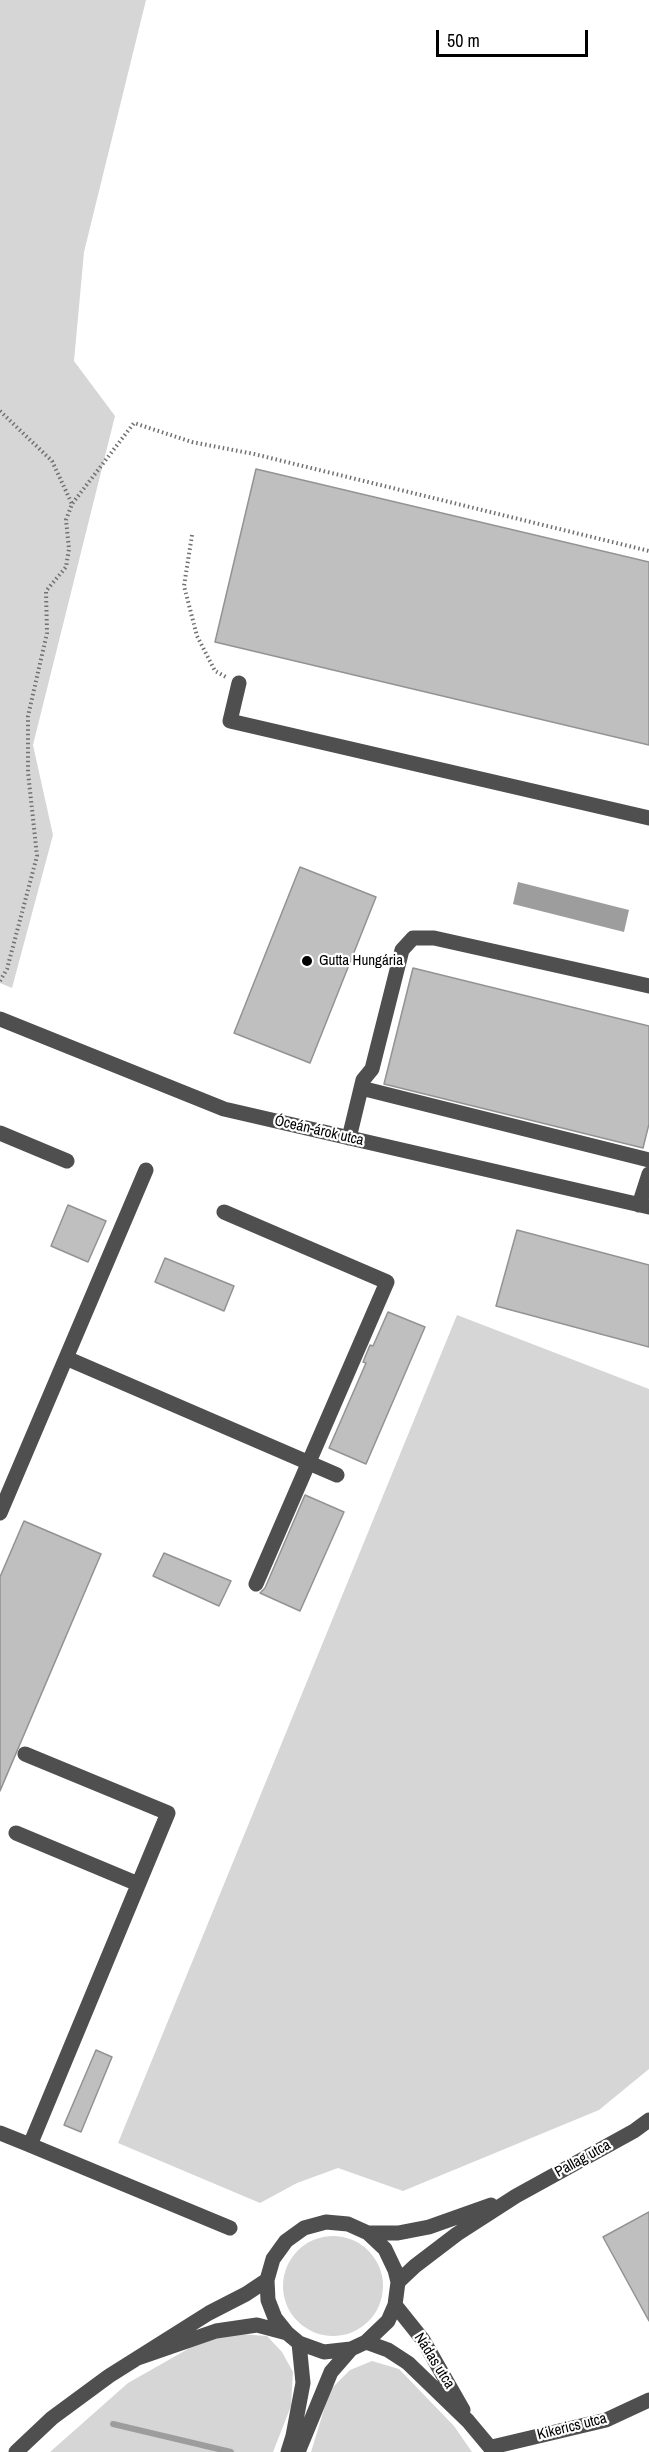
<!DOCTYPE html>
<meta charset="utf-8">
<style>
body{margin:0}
#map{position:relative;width:649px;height:2452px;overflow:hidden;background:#fff;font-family:"Archivo Narrow",sans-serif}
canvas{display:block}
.scale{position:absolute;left:436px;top:30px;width:152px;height:27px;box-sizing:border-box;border:3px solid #000;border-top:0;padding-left:8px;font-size:18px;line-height:21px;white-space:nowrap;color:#000;-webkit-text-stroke:4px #fff;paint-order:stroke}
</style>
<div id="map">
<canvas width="649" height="2452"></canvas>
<div class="scale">50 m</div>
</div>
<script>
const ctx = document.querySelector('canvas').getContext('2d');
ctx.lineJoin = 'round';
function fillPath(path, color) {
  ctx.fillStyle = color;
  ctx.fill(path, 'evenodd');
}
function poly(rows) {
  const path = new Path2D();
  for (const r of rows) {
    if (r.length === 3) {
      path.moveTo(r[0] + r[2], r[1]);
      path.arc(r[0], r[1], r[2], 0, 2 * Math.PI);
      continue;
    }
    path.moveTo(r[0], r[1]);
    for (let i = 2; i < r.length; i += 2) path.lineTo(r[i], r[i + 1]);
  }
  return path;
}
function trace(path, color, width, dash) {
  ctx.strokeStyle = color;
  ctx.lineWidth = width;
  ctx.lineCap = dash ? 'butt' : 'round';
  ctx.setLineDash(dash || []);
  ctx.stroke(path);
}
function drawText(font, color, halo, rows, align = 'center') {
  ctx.font = font + ' "Archivo Narrow",sans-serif';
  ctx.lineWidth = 4.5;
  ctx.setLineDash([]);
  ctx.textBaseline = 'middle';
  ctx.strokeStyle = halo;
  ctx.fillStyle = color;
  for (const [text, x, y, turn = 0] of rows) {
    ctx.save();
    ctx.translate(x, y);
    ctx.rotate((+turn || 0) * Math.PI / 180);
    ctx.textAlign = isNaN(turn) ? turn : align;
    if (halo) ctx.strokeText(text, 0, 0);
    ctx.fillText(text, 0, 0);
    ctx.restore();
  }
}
fillPath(poly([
 [0,0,146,0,84,252,74,361,115,416,33,745,53,835,12,988,0,983],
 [457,1315,649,1389,649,2069,599,2110,403,2191,338,2168,297,2183,260,2203,118,2143],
 [333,2286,50],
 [239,2334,267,2336,282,2352,293,2372,291,2406,273,2452,50,2452,128,2383,202,2341],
 [372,2361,399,2369,454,2426,472,2452,311,2452,330,2390,350,2370]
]), '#d6d6d6');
fillPath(poly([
 [518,882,629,910,624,932,513,904]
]), '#9d9d9d');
trace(poly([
 [113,2424,231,2452]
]), '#9d9d9d', 6);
const building = poly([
 [256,469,649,562,649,745,215,642,256,469],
 [300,867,376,897,310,1063,234,1033,300,867],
 [413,968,649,1026,649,1124,643,1148,384,1084,413,968],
 [68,1205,106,1221,88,1262,51,1246,68,1205],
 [517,1230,649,1265,649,1347,496,1306,517,1230],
 [165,1258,234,1286,224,1311,155,1282,165,1258],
 [388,1312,425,1327,366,1464,329,1448,366,1363,363,1362,370,1345,373,1346,388,1312],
 [305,1495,344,1512,300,1611,260,1593,265,1588,305,1495],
 [24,1521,101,1554,0,1791,0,1577,24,1521],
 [164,1553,231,1581,219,1606,153,1576,164,1553],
 [96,2050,112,2057,81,2132,64,2125,96,2050],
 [649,2212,649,2321,603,2237,649,2212]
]);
fillPath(building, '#bfbfbf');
trace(building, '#939393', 1.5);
trace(poly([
 [0,411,52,461,72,504],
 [192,535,184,586,197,636,215,671,226,677],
 [0,981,7,969,37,856,28,772,28,716,47,633,46,591,66,567,69,549,66,520,72,504,134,423,192,442,254,454,649,551]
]), '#717171', 4, [1.5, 3]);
trace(poly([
 [239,683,230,721,649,818],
 [0,1019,224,1109,649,1207],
 [361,1088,649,1160],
 [0,1133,67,1161],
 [349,1138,363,1080,372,1069,402,950,413,938,434,938,649,986],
 [639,1205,649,1174],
 [224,1212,387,1282,256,1584],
 [66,1358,337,1475],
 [0,1513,146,1170],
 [16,1833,138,1884],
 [0,2133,30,2145,168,1813,25,1754],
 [30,2145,230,2228],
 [368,2233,398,2233,429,2227,491,2205],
 [398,2282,415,2266,457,2234,516,2196,634,2131,649,2120],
 [395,2305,423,2340,463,2410],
 [366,2342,388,2350,408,2363,468,2421,494,2452],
 [138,2358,216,2331,257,2325,287,2333,299,2343,324,2352,351,2349,366,2342,388,2321,395,2305,398,2282,395,2270,385,2249,368,2233,348,2224,326,2222,304,2228,286,2241,273,2259,267,2280,268,2300,275,2318,287,2333],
 [492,2447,606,2420,649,2400],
 [16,2452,52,2418,109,2376,209,2313,246,2294,267,2280],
 [288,2452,293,2436,303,2383,299,2343],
 [298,2452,331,2372,351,2349]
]), '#4f4f4f', 15);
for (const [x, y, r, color] of [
 [307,961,6,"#000"]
]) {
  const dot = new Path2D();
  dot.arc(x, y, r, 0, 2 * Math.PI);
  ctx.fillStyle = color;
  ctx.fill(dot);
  trace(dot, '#fff', 2);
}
drawText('15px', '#000', '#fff', [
 ["Gutta Hungária",319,961]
], 'left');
drawText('15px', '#000', '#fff', [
 ["Óceán-árok utca",319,1131,13],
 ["Pallag utca",583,2159,-29],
 ["Nádas utca",434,2361,58],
 ["Kikerics utca",572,2427,-14]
]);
</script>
